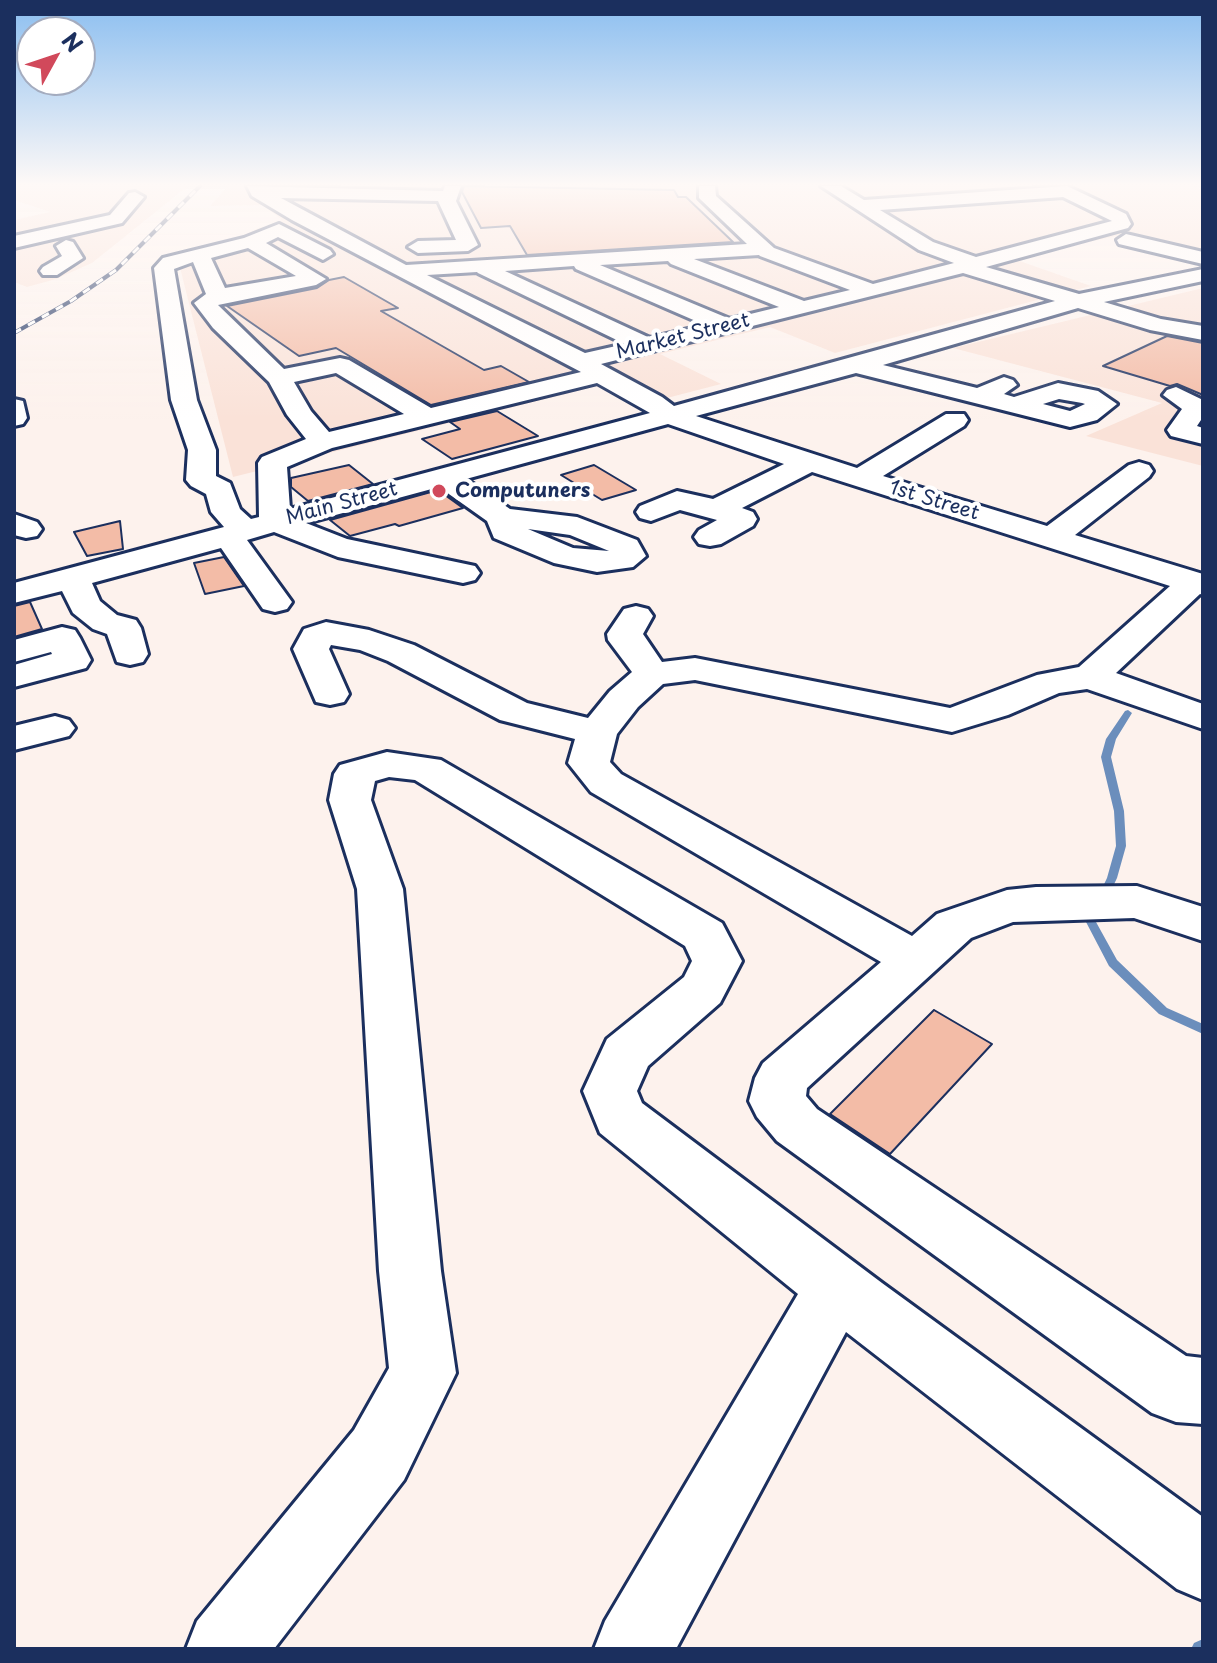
<!DOCTYPE html>
<style>
body{margin:0}
#map{position:relative;width:1217px;height:1663px;overflow:hidden;background:#fdf2ed;font-family:"Playpen Sans",sans-serif}
canvas{display:block}
.frame{position:absolute;inset:0;border:16px solid #1b2f5e;pointer-events:none}
.north{position:absolute;left:16px;top:16px;width:80px;height:80px;box-sizing:border-box;background:#fff;border:2px solid #a4acbf;border-radius:50%;rotate:50deg;font-size:22px;font-weight:700;line-height:32px;text-align:center;color:#1b2f5e}
.north::after{content:'';display:block;margin:auto;width:28px;height:36px;background:#d1495b;clip-path:polygon(50% 0,100% 100%,50% 72%,0 100%)}
</style>
<div id="map">
<canvas width="1217" height="1663"></canvas>
<div class="frame"></div>
<div class="north">N</div>
</div>
<script>
const ctx = document.querySelector('canvas').getContext('2d');
ctx.lineJoin = 'round';
function fillPath(path, color) {
  ctx.fillStyle = color;
  ctx.fill(path, 'evenodd');
}
function poly(rows) {
  const path = new Path2D();
  for (const r of rows) {
    path.moveTo(r[0], r[1]);
    for (let i = 2; i < r.length; i += 2) path.lineTo(r[i], r[i + 1]);
  }
  return path;
}
function trace(path, color, width, dash) {
  ctx.strokeStyle = color;
  ctx.lineWidth = width;
  ctx.lineCap = dash ? 'butt' : 'round';
  ctx.setLineDash(dash || []);
  ctx.stroke(path);
}
function drawText(font, color, halo, rows, align = 'center') {
  ctx.font = font + ' "Playpen Sans",sans-serif';
  ctx.lineWidth = 8;
  ctx.setLineDash([]);
  ctx.textBaseline = 'middle';
  ctx.strokeStyle = halo;
  ctx.fillStyle = color;
  for (const [text, x, y, turn = 0] of rows) {
    ctx.save();
    ctx.translate(x, y);
    ctx.rotate((+turn || 0) * Math.PI / 180);
    ctx.textAlign = isNaN(turn) ? turn : align;
    if (halo) ctx.strokeText(text, 0, 0);
    ctx.fillText(text, 0, 0);
    ctx.restore();
  }
}
fillPath(poly([
 [14,186,188,186,92,263,56,279,27,287,14,282,14,220,50,212,14,200],
 [228,186,1193,186,1203,190,1203,257,1125,234,1014,259,1091,286,835,353,770,327,660,354,721,384,667,398,607,367,567,377,589,388,233,477,179,264,259,228,280,223,281,219,262,205,210,206],
 [1203,288,1203,466,1086,436,1162,403,953,348]
]), '#fae2d8');
fillPath(poly([
 [1128,710,1132,713,1116,739,1111,757,1124,811,1126,846,1117,878,1096,922,1117,960,1167,1008,1203,1024,1203,1034,1159,1014,1109,966,1086,922,1107,878,1116,846,1114,811,1101,757,1106,739,1125,711,1128,710],
 [1203,1639,1203,1649,1191,1649,1194,1643,1203,1639]
]), '#6b8ebc');
const building = poly([
 [464,186,674,190,678,197,686,197,733,242,527,255,510,226,481,228,462,192,464,186],
 [344,277,398,308,381,311,484,370,501,366,529,382,431,405,336,348,299,356,227,306,317,288,329,280,344,277],
 [1167,336,1203,343,1203,395,1177,384,1170,386,1103,366,1167,336],
 [497,411,538,436,452,459,422,439,460,429,450,422,497,411],
 [349,465,373,484,308,501,291,487,291,478,349,465],
 [594,465,636,490,602,500,561,475,594,465],
 [438,490,463,508,399,526,395,524,350,536,330,520,438,490],
 [120,521,123,549,87,556,74,532,120,521],
 [224,557,244,586,205,594,194,563,224,557],
 [30,602,42,629,14,637,14,606,30,602],
 [934,1010,992,1044,890,1154,830,1114,934,1010]
]);
fillPath(building, '#f3bca7');
trace(building, '#1b2f5e', 2);
const minor = poly([
 [247,186,443,191,445,186,461,186,456,201,478,245,468,251,418,253,408,247,418,241,456,240,438,201,281,198,406,265,747,244,699,198,699,186,715,186,716,196,774,248,873,284,954,263,919,250,821,186,841,186,864,200,1067,186,1126,214,1131,224,1128,228,986,267,1079,294,1203,269,1203,281,1104,302,1161,319,1203,326,1203,340,1150,330,1078,308,883,365,977,388,1004,377,1013,380,1017,385,1004,394,1014,397,1058,383,1098,391,1117,404,1097,420,1070,427,856,373,696,416,857,468,946,414,964,414,968,420,964,426,883,476,1047,526,1129,465,1139,462,1149,465,1153,471,1149,477,1075,535,1203,574,1203,595,1200,594,1116,673,1203,704,1203,729,1087,689,1059,693,1008,715,952,732,695,680,663,684,638,707,617,734,610,762,621,774,912,936,937,914,1007,890,1036,887,1137,886,1203,907,1203,941,1134,918,1013,922,971,938,807,1088,806,1096,817,1109,1186,1356,1203,1358,1203,1424,1176,1422,1152,1413,777,1141,757,1117,749,1101,755,1078,763,1063,881,962,591,792,568,763,575,739,500,720,388,661,360,650,331,645,329,649,349,694,344,702,330,705,316,702,293,649,304,629,326,622,369,630,414,645,527,703,588,718,610,691,632,672,608,640,607,634,624,609,636,606,648,609,653,616,643,634,662,662,695,658,950,708,1037,675,1079,667,1170,586,812,472,742,508,753,512,757,519,753,526,721,544,710,546,699,544,694,537,699,530,717,520,680,510,651,521,640,518,636,512,640,506,677,491,713,499,784,464,668,424,466,479,510,509,577,517,637,540,646,556,633,567,597,572,554,563,494,538,487,521,439,487,306,523,347,539,475,566,480,573,475,580,463,583,338,557,274,532,247,540,292,602,287,609,275,612,263,609,221,548,92,583,100,601,117,615,136,620,141,628,148,654,143,662,130,665,117,662,107,634,93,629,73,613,62,591,14,603,14,583,224,527,211,512,206,494,191,486,186,480,188,450,171,400,154,268,163,258,244,238,279,224,330,250,333,254,323,260,278,237,266,243,326,279,316,285,218,305,284,369,340,358,349,360,431,408,581,372,292,220,252,196,247,186],
 [1063,197,1112,221,976,257,933,242,880,210,1063,197],
 [248,248,296,276,225,288,211,258,248,248],
 [759,255,760,256,850,290,804,301,694,259,759,255],
 [668,261,671,264,779,307,730,319,600,265,668,261],
 [193,262,206,294,194,303,213,328,269,382,287,415,306,439,262,457,258,463,259,517,251,519,240,509,230,483,216,476,216,450,197,400,174,269,193,262],
 [574,266,576,269,705,325,650,338,505,271,574,266],
 [477,272,478,273,625,344,585,353,427,275,477,272],
 [963,273,1055,301,674,406,662,397,601,364,963,273],
 [336,373,404,414,329,432,311,411,294,382,336,373],
 [597,383,650,413,290,509,287,467,332,448,597,383],
 [1059,399,1082,403,1085,404,1070,411,1043,404,1059,399],
 [528,529,570,535,609,551,573,548,528,529],
 [135,192,144,197,122,223,14,248,14,236,110,215,129,193,135,192],
 [1126,234,1203,252,1203,264,1119,244,1117,240,1126,234],
 [66,240,73,242,83,258,57,275,43,275,40,271,43,267,62,256,56,246,66,240],
 [1176,387,1203,400,1203,417,1197,426,1203,428,1203,444,1171,436,1167,430,1182,409,1163,395,1167,390,1176,387],
 [14,399,23,401,27,418,23,424,14,426,14,399],
 [14,514,37,522,42,529,37,536,26,538,14,535,14,514],
 [62,627,75,630,80,638,91,660,86,668,14,687,14,665,52,654,51,652,14,662,14,640,62,627],
 [55,716,69,720,75,728,69,736,14,750,14,726,55,716],
 [387,752,441,760,722,923,742,961,720,1003,648,1066,637,1091,642,1103,882,1283,1203,1517,1203,1600,1177,1589,846,1332,676,1649,594,1649,605,1621,798,1294,600,1133,583,1091,607,1039,684,977,692,961,685,946,415,780,389,777,375,781,371,800,403,889,441,1271,456,1373,404,1480,274,1649,186,1649,197,1621,354,1430,389,1368,379,1271,357,889,329,800,334,774,340,765,387,752]
]);
trace(minor, '#1b2f5e', 6);
fillPath(minor, '#fff');
const rail = poly([
 [14,333,71,301,116,270,200,186]
]);
trace(rail, '#1b2f5e', 4);
trace(rail, '#fff', 3, [8]);
const sky = ctx.createLinearGradient(0, 0, 0, 419);
sky.addColorStop(0, '#8bbef0');
sky.addColorStop(0.44, '#fef9f7');
sky.addColorStop(1, '#fef9f700');
ctx.fillStyle = sky;
ctx.fillRect(0, 0, 1217, 419);
for (const [x, y, r, color] of [
 [439,491,8,"#d1495b"]
]) {
  const dot = new Path2D();
  dot.arc(x, y, r, 0, 2 * Math.PI);
  ctx.fillStyle = color;
  ctx.fill(dot);
  trace(dot, '#fff', 3);
}
drawText('20px', '#1b2f5e', '#fff', [
 ["Market Street",683,337,-14],
 ["1st Street",934,501,17],
 ["Main Street",342,504,-15]
]);
drawText('bold 20px', '#1b2f5e', '#fff', [
 ["Computuners",455,491]
], 'left');
</script>
